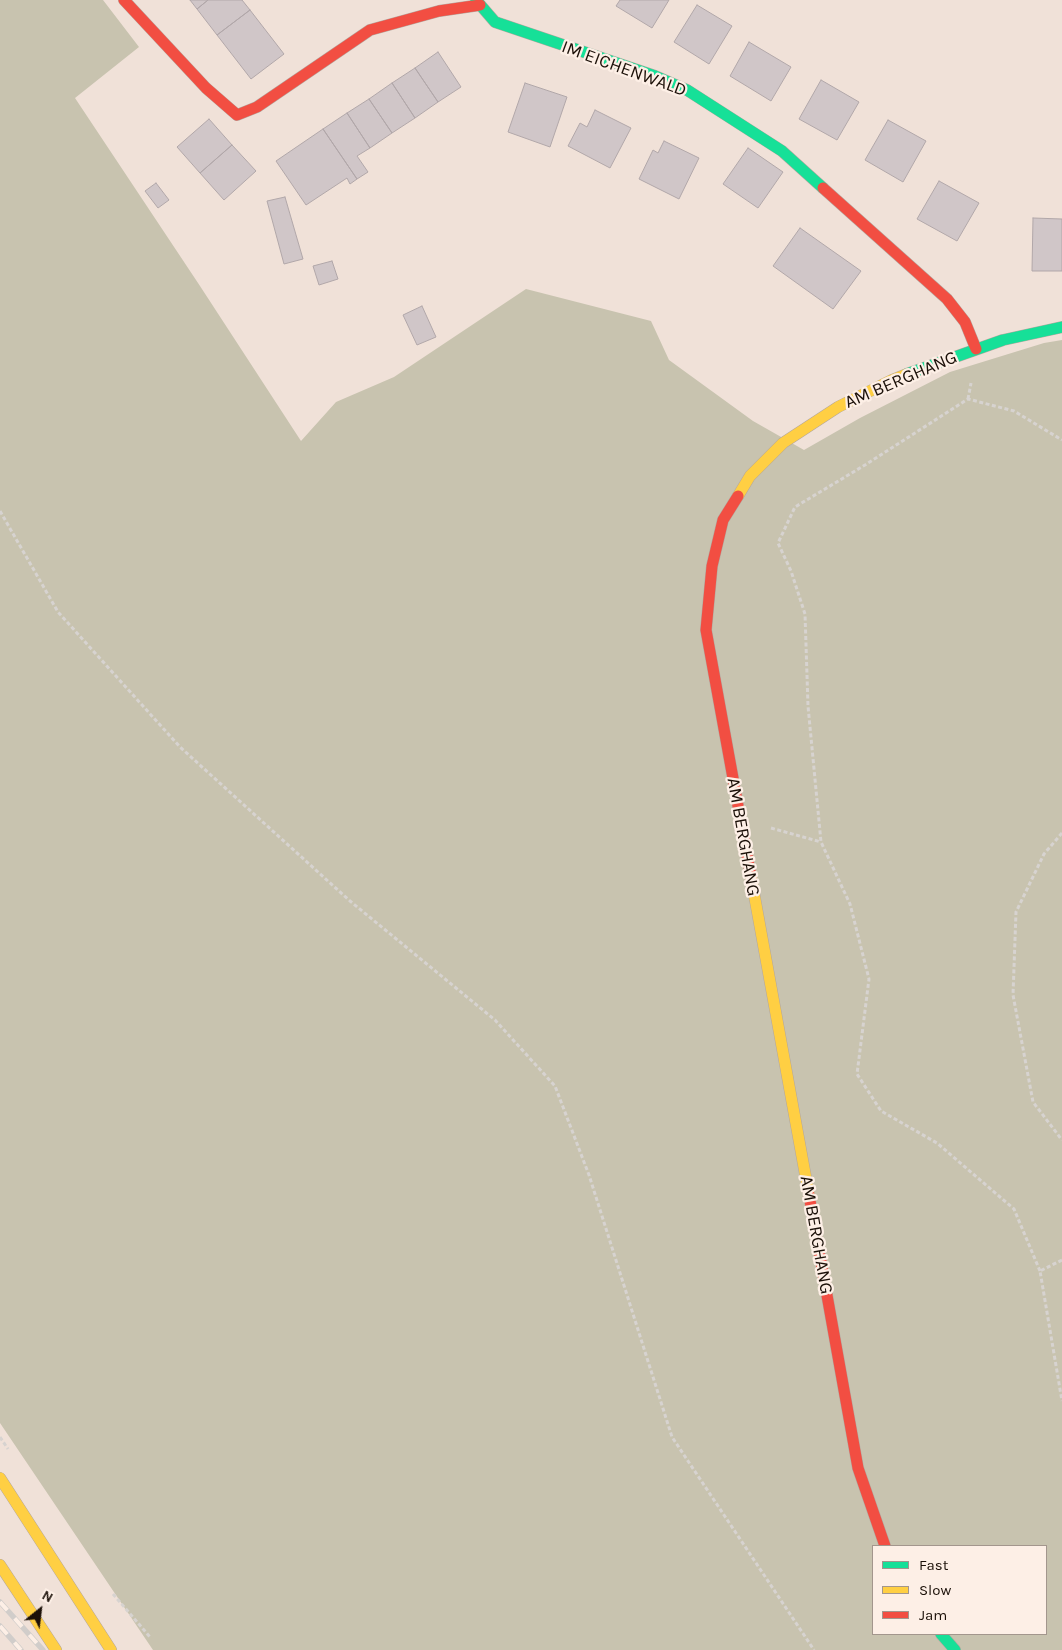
<!DOCTYPE html>
<style>
body{margin:0}
#map{position:relative;width:1062px;height:1650px;overflow:hidden;background:#f0e1d8;font-family:Karla,sans-serif}
canvas{display:block}
.legend{position:absolute;left:872px;top:1545px;width:175px;height:90px;box-sizing:border-box;background:#fdefe6;border:1px solid #a3968d;margin:0;padding:6px 9px;list-style:none;font-size:15px;color:#1b1008}
.legend li{display:flex;align-items:center;gap:10px;height:25px}
.legend b{width:25px;border:1px solid #a3968d}
.north{position:absolute;left:15px;top:1585px;width:50px;height:50px;-webkit-text-stroke:4px #fdefe6;paint-order:stroke;rotate:29deg;font-size:14px;font-weight:700;line-height:20px;text-align:center;color:#1b1008}
.north::after{content:'';display:block;margin:auto;width:18px;height:22px;background:#1b1008;clip-path:polygon(50% 0,100% 100%,50% 72%,0 100%)}
</style>
<div id="map">
<canvas width="1062" height="1650"></canvas>
<ul class="legend">
<li><b style="height:6px;background:#16e098"></b>Fast</li>
<li><b style="height:6px;background:#ffcf43"></b>Slow</li>
<li><b style="height:6px;background:#f24e42"></b>Jam</li>
</ul>
<div class="north">N</div>
</div>
<script>
const ctx = document.querySelector('canvas').getContext('2d');
ctx.lineJoin = 'round';
function fillPath(path, color) {
  ctx.fillStyle = color;
  ctx.fill(path, 'evenodd');
}
function poly(rows) {
  const path = new Path2D();
  for (const r of rows) {
    path.moveTo(r[0], r[1]);
    for (let i = 2; i < r.length; i += 2) path.lineTo(r[i], r[i + 1]);
  }
  return path;
}
function trace(path, color, width, dash) {
  ctx.strokeStyle = color;
  ctx.lineWidth = width;
  ctx.lineCap = dash ? 'butt' : 'round';
  ctx.setLineDash(dash || []);
  ctx.stroke(path);
}
function drawText(font, color, halo, rows, align = 'center') {
  ctx.font = font + ' Karla,sans-serif';
  ctx.lineWidth = 4.5;
  ctx.setLineDash([]);
  ctx.textBaseline = 'middle';
  ctx.strokeStyle = halo;
  ctx.fillStyle = color;
  for (const [text, x, y, turn = 0] of rows) {
    ctx.save();
    ctx.translate(x, y);
    ctx.rotate((+turn || 0) * Math.PI / 180);
    ctx.textAlign = isNaN(turn) ? turn : align;
    if (halo) ctx.strokeText(text, 0, 0);
    ctx.fillText(text, 0, 0);
    ctx.restore();
  }
}
fillPath(poly([
 [0,0,103,0,139,47,75,98,200,286,301,441,336,402,394,377,526,289,651,321,669,360,753,421,804,450,860,418,950,372,1044,343,1062,340,1062,1650,153,1650,0,1423],
 [873,1546,1046,1546,1046,1634,873,1634]
]), '#c8c3af');
const building = poly([
 [190,0,208,0,197,9,190,0],
 [208,0,242,0,250,10,217,35,197,9,208,0],
 [620,0,669,0,652,28,616,6,620,0],
 [697,5,732,26,709,64,674,42,697,5],
 [250,10,284,54,251,79,217,35,250,10],
 [749,42,791,67,771,101,730,76,749,42],
 [438,52,461,87,438,102,415,68,438,52],
 [415,68,438,102,415,118,392,83,415,68],
 [821,80,859,102,837,140,799,119,821,80],
 [392,83,415,118,392,133,369,99,392,83],
 [525,83,567,97,550,147,508,132,525,83],
 [369,99,392,133,370,148,347,113,369,99],
 [595,110,631,128,610,168,568,146,580,123,587,127,595,110],
 [347,113,370,148,357,156,368,172,357,179,323,129,347,113],
 [209,119,232,145,200,173,177,147,209,119],
 [888,120,926,141,903,182,865,160,888,120],
 [323,129,357,179,350,184,347,178,306,205,276,161,323,129],
 [664,141,699,158,679,199,639,179,653,150,658,153,664,141],
 [232,145,256,171,224,200,200,173,232,145],
 [748,148,783,172,758,208,723,184,748,148],
 [939,181,979,203,957,241,917,219,939,181],
 [156,183,169,200,158,208,145,191,156,183],
 [285,197,303,259,284,264,267,201,285,197],
 [1033,218,1062,219,1062,271,1032,271,1033,218],
 [800,228,861,271,833,309,773,266,800,228],
 [332,261,338,279,319,285,313,266,332,261],
 [422,306,436,337,417,345,403,315,422,306]
]);
fillPath(building, '#d0c6c8');
trace(building, '#b1a7a9', 1);
const fast = poly([
 [476,0,495,22,655,76,687,90,782,151,823,188],
 [907,374,1003,340,1062,327],
 [941,1634,955,1650]
]);
const slow = poly([
 [738,496,750,476,783,443,838,407,892,380,907,374],
 [751,877,809,1195],
 [0,1478,111,1650],
 [0,1565,56,1650]
]);
const jam = poly([
 [124,0,206,88,237,115,257,107,370,30,439,11,480,5],
 [823,188,947,299,965,322,976,349],
 [738,496,723,520,712,566,706,630,751,877],
 [809,1195,858,1468,885,1546]
]);
trace(fast, '#b3a69e', 12);
trace(slow, '#b3a69e', 12);
trace(jam, '#b3a69e', 12);
trace(poly([
 [968,399,971,383],
 [0,511,58,612,180,747,350,901,495,1020,555,1086,589,1175,672,1437,814,1650],
 [771,828,821,842],
 [1062,833,1044,854,1016,912,1013,995,1033,1102,1062,1140],
 [1062,1260,1040,1271,1062,1401],
 [1040,1271,1014,1209,937,1143,881,1111,857,1074,869,979,850,904,821,842,808,706,805,614,791,571,778,543,795,507,865,465,968,399,1014,411,1062,440],
 [0,1437,8,1449],
 [113,1594,150,1637]
]), '#d7d3d0', 3, [4, 2.5]);
trace(fast, '#16e098', 11);
trace(slow, '#ffcf43', 11);
trace(jam, '#f24e42', 11);
const rail = poly([
 [0,1602,43,1650],
 [0,1626,21,1650]
]);
trace(rail, '#d1cdca', 5.5);
trace(rail, '#fdefe6', 4, [11]);
drawText('18px', '#1b1008', '#fdefe6', [
 ["IM EICHENWALD",624,69,20],
 ["AM BERGHANG",901,380,-23],
 ["AM BERGHANG",743,837,80],
 ["AM BERGHANG",816,1235,80]
]);
</script>
